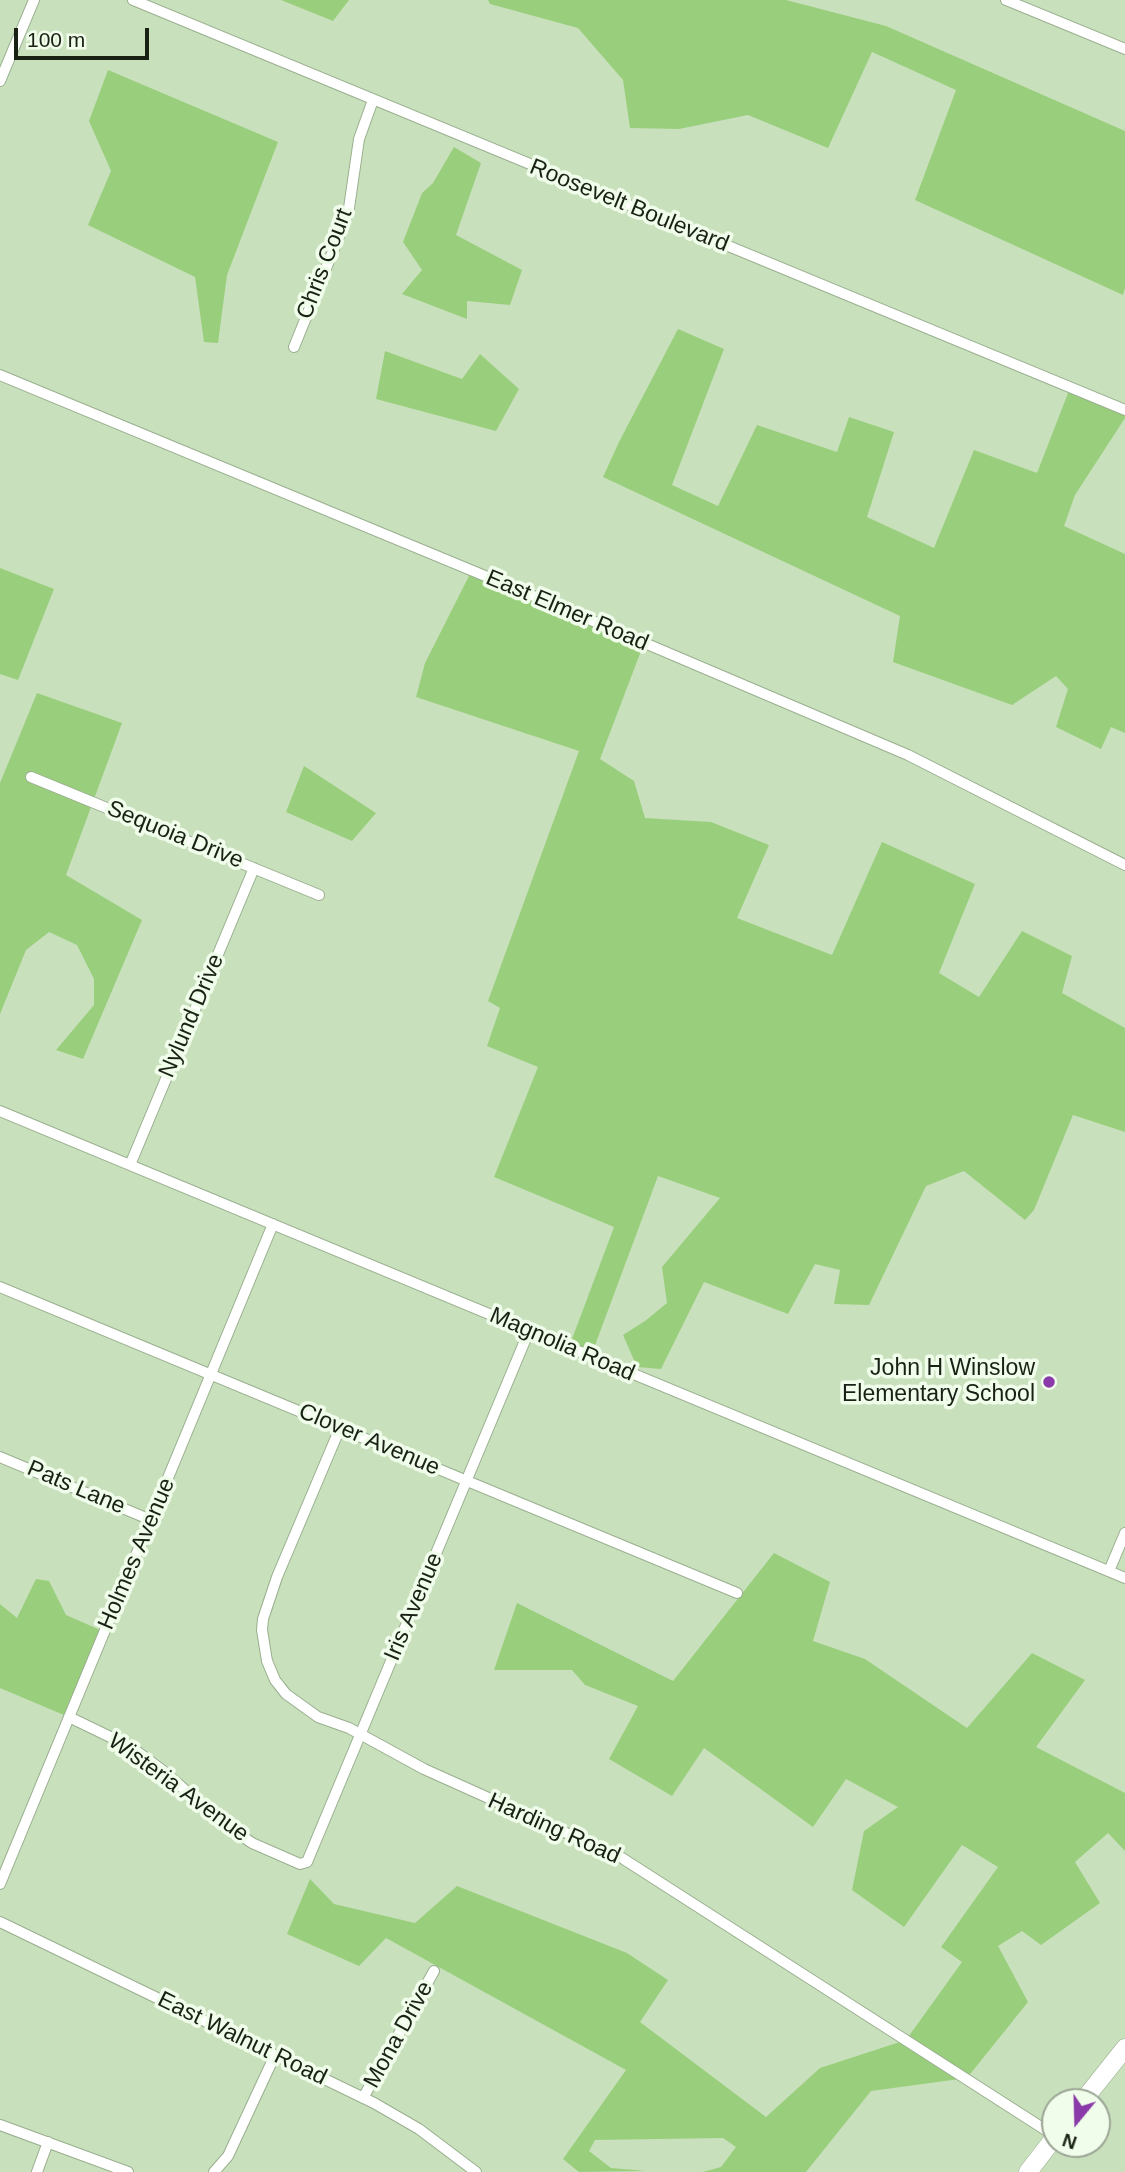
<!DOCTYPE html>
<style>
body{margin:0}
#map{position:relative;width:1125px;height:2172px;overflow:hidden;background:#c9e0bd;font-family:Arial,sans-serif}
canvas{display:block}
.north{position:absolute;left:1041px;top:2088px;width:70px;height:70px;box-sizing:border-box;background:#f1fdeb;border:2px solid #9ba595;border-radius:50%;rotate:199deg;font-size:19px;font-weight:700;line-height:28px;text-align:center;color:#192115}
.north::after{content:'';display:block;margin:auto;width:24px;height:32px;background:#8a3aa9;clip-path:polygon(50% 0,100% 100%,50% 72%,0 100%)}
.scale{position:absolute;left:14px;top:28px;width:135px;height:32px;box-sizing:border-box;border:4px solid #192115;border-top:0;padding-left:9px;font-size:21px;line-height:24px;white-space:nowrap;color:#192115;-webkit-text-stroke:5px #f1fdeb;paint-order:stroke}
</style>
<div id="map">
<canvas width="1125" height="2172"></canvas>
<div class="north">N</div>
<div class="scale">100 m</div>
</div>
<script>
const ctx = document.querySelector('canvas').getContext('2d');
ctx.lineJoin = 'round';
function fillPath(path, color) {
  ctx.fillStyle = color;
  ctx.fill(path, 'evenodd');
}
function poly(rows) {
  const path = new Path2D();
  for (const r of rows) {
    path.moveTo(r[0], r[1]);
    for (let i = 2; i < r.length; i += 2) path.lineTo(r[i], r[i + 1]);
  }
  return path;
}
function trace(path, color, width, dash) {
  ctx.strokeStyle = color;
  ctx.lineWidth = width;
  ctx.lineCap = dash ? 'butt' : 'round';
  ctx.setLineDash(dash || []);
  ctx.stroke(path);
}
function drawText(font, color, halo, rows, align = 'center') {
  ctx.font = font + ' Arial,sans-serif';
  ctx.lineWidth = 7;
  ctx.setLineDash([]);
  ctx.textBaseline = 'middle';
  ctx.strokeStyle = halo;
  ctx.fillStyle = color;
  for (const [text, x, y, turn = 0] of rows) {
    ctx.save();
    ctx.translate(x, y);
    ctx.rotate((+turn || 0) * Math.PI / 180);
    ctx.textAlign = isNaN(turn) ? turn : align;
    if (halo) ctx.strokeText(text, 0, 0);
    ctx.fillText(text, 0, 0);
    ctx.restore();
  }
}
fillPath(poly([
 [281,0,349,0,333,21],
 [488,0,786,0,886,26,1125,131,1125,288,1123,295,915,200,956,90,872,52,828,148,748,115,679,129,630,128,623,80,578,28,490,4],
 [108,70,278,142,227,275,218,343,204,342,195,277,88,225,111,171,89,121],
 [454,147,481,163,456,235,522,270,510,305,467,301,467,319,402,294,422,270,403,242,422,193,433,183],
 [678,329,724,349,672,485,718,506,757,425,837,452,849,417,894,432,867,517,934,548,974,450,1037,473,1070,388,1125,411,1125,418,1075,495,1064,526,1125,554,1125,733,1111,727,1101,749,1056,727,1068,689,1056,676,1012,705,893,662,900,616,603,477,619,442],
 [385,351,462,379,480,354,519,389,496,431,376,399],
 [0,568,54,589,18,680,0,674],
 [471,572,644,643,600,759,634,781,645,818,711,822,769,845,737,918,832,955,882,842,975,884,939,973,979,997,1022,931,1072,956,1062,993,1125,1028,1125,1132,1073,1115,1034,1210,1025,1220,964,1171,926,1186,869,1305,834,1304,840,1270,815,1264,788,1314,704,1282,661,1369,637,1367,623,1335,645,1321,667,1303,662,1267,720,1198,658,1176,591,1356,569,1347,614,1227,494,1177,538,1067,487,1046,500,1008,488,1001,579,751,416,697,425,663],
 [37,693,122,723,66,875,142,920,83,1059,56,1050,94,1005,94,979,77,945,49,932,26,950,0,1014,0,783],
 [304,766,376,813,352,841,286,812],
 [774,1553,830,1582,813,1641,865,1659,967,1728,1032,1653,1085,1680,1036,1747,1125,1793,1125,1851,1108,1833,1075,1862,1100,1903,1041,1945,1022,1931,998,1946,1028,2002,967,2078,871,2091,806,2172,703,2172,721,2167,736,2147,723,2138,595,2140,589,2151,611,2168,646,2171,579,2172,563,2159,626,2070,386,1938,359,1966,287,1934,310,1879,334,1904,415,1923,457,1886,627,1953,668,1980,640,2022,766,2117,820,2068,906,2040,962,1962,941,1947,998,1867,962,1845,904,1927,852,1890,864,1831,898,1807,846,1779,813,1827,704,1748,672,1796,609,1759,638,1706,585,1685,572,1670,494,1670,517,1603,673,1681],
 [36,1579,49,1581,66,1615,107,1633,71,1718,0,1688,0,1604,17,1618]
]), '#99cf7c');
const minor = poly([
 [133,0,1125,410],
 [1006,0,1125,49],
 [0,81,34,0],
 [294,347,344,224,349,208,359,139,373,100],
 [0,375,560,607,908,755,1125,865],
 [31,777,319,895],
 [0,1111,1125,1578],
 [130,1165,254,868],
 [0,1287,737,1593],
 [340,1428,277,1577,263,1619,262,1630,267,1661,275,1680,286,1694,318,1717,349,1728,424,1769,622,1858,1055,2136],
 [0,1457,151,1520],
 [1109,1571,1125,1533],
 [69,1717,131,1747,166,1773,215,1817,252,1843,300,1864,307,1862,529,1331],
 [0,1884,273,1224],
 [0,1922,374,2103,419,2129,476,2172],
 [363,2098,434,1971],
 [0,2125,128,2172],
 [37,2172,48,2142],
 [214,2172,228,2156,275,2055]
]);
const primary = poly([
 [1082,2102,1125,2048],
 [1028,2172,1055,2137]
]);
trace(minor, '#99af8e', 12);
trace(primary, '#99af8e', 19);
trace(minor, '#fff', 10);
trace(primary, '#fff', 18);
for (const [x, y, r, color] of [
 [1049,1382,7,"#8a3aa9"]
]) {
  const dot = new Path2D();
  dot.arc(x, y, r, 0, 2 * Math.PI);
  ctx.fillStyle = color;
  ctx.fill(dot);
  trace(dot, '#f1fdeb', 2.5);
}
drawText('23px', '#192115', '#f1fdeb', [
 ["Roosevelt Boulevard",629,206,22],
 ["Chris Court",325,264,-69],
 ["East Elmer Road",567,611,23],
 ["Sequoia Drive",175,835,22],
 ["Nylund Drive",192,1016,-67],
 ["Magnolia Road",562,1345,23],
 ["Clover Avenue",369,1440,23],
 ["Pats Lane",76,1488,23],
 ["Holmes Avenue",137,1554,-67],
 ["Iris Avenue",414,1607,-67],
 ["Wisteria Avenue",178,1788,36],
 ["Harding Road",554,1829,24],
 ["Mona Drive",399,2035,-61],
 ["East Walnut Road",242,2039,26]
]);
drawText('23px', '#192115', '#f1fdeb', [
 ["John H Winslow",1035,1369],
 ["Elementary School",1035,1395]
], 'right');
</script>
